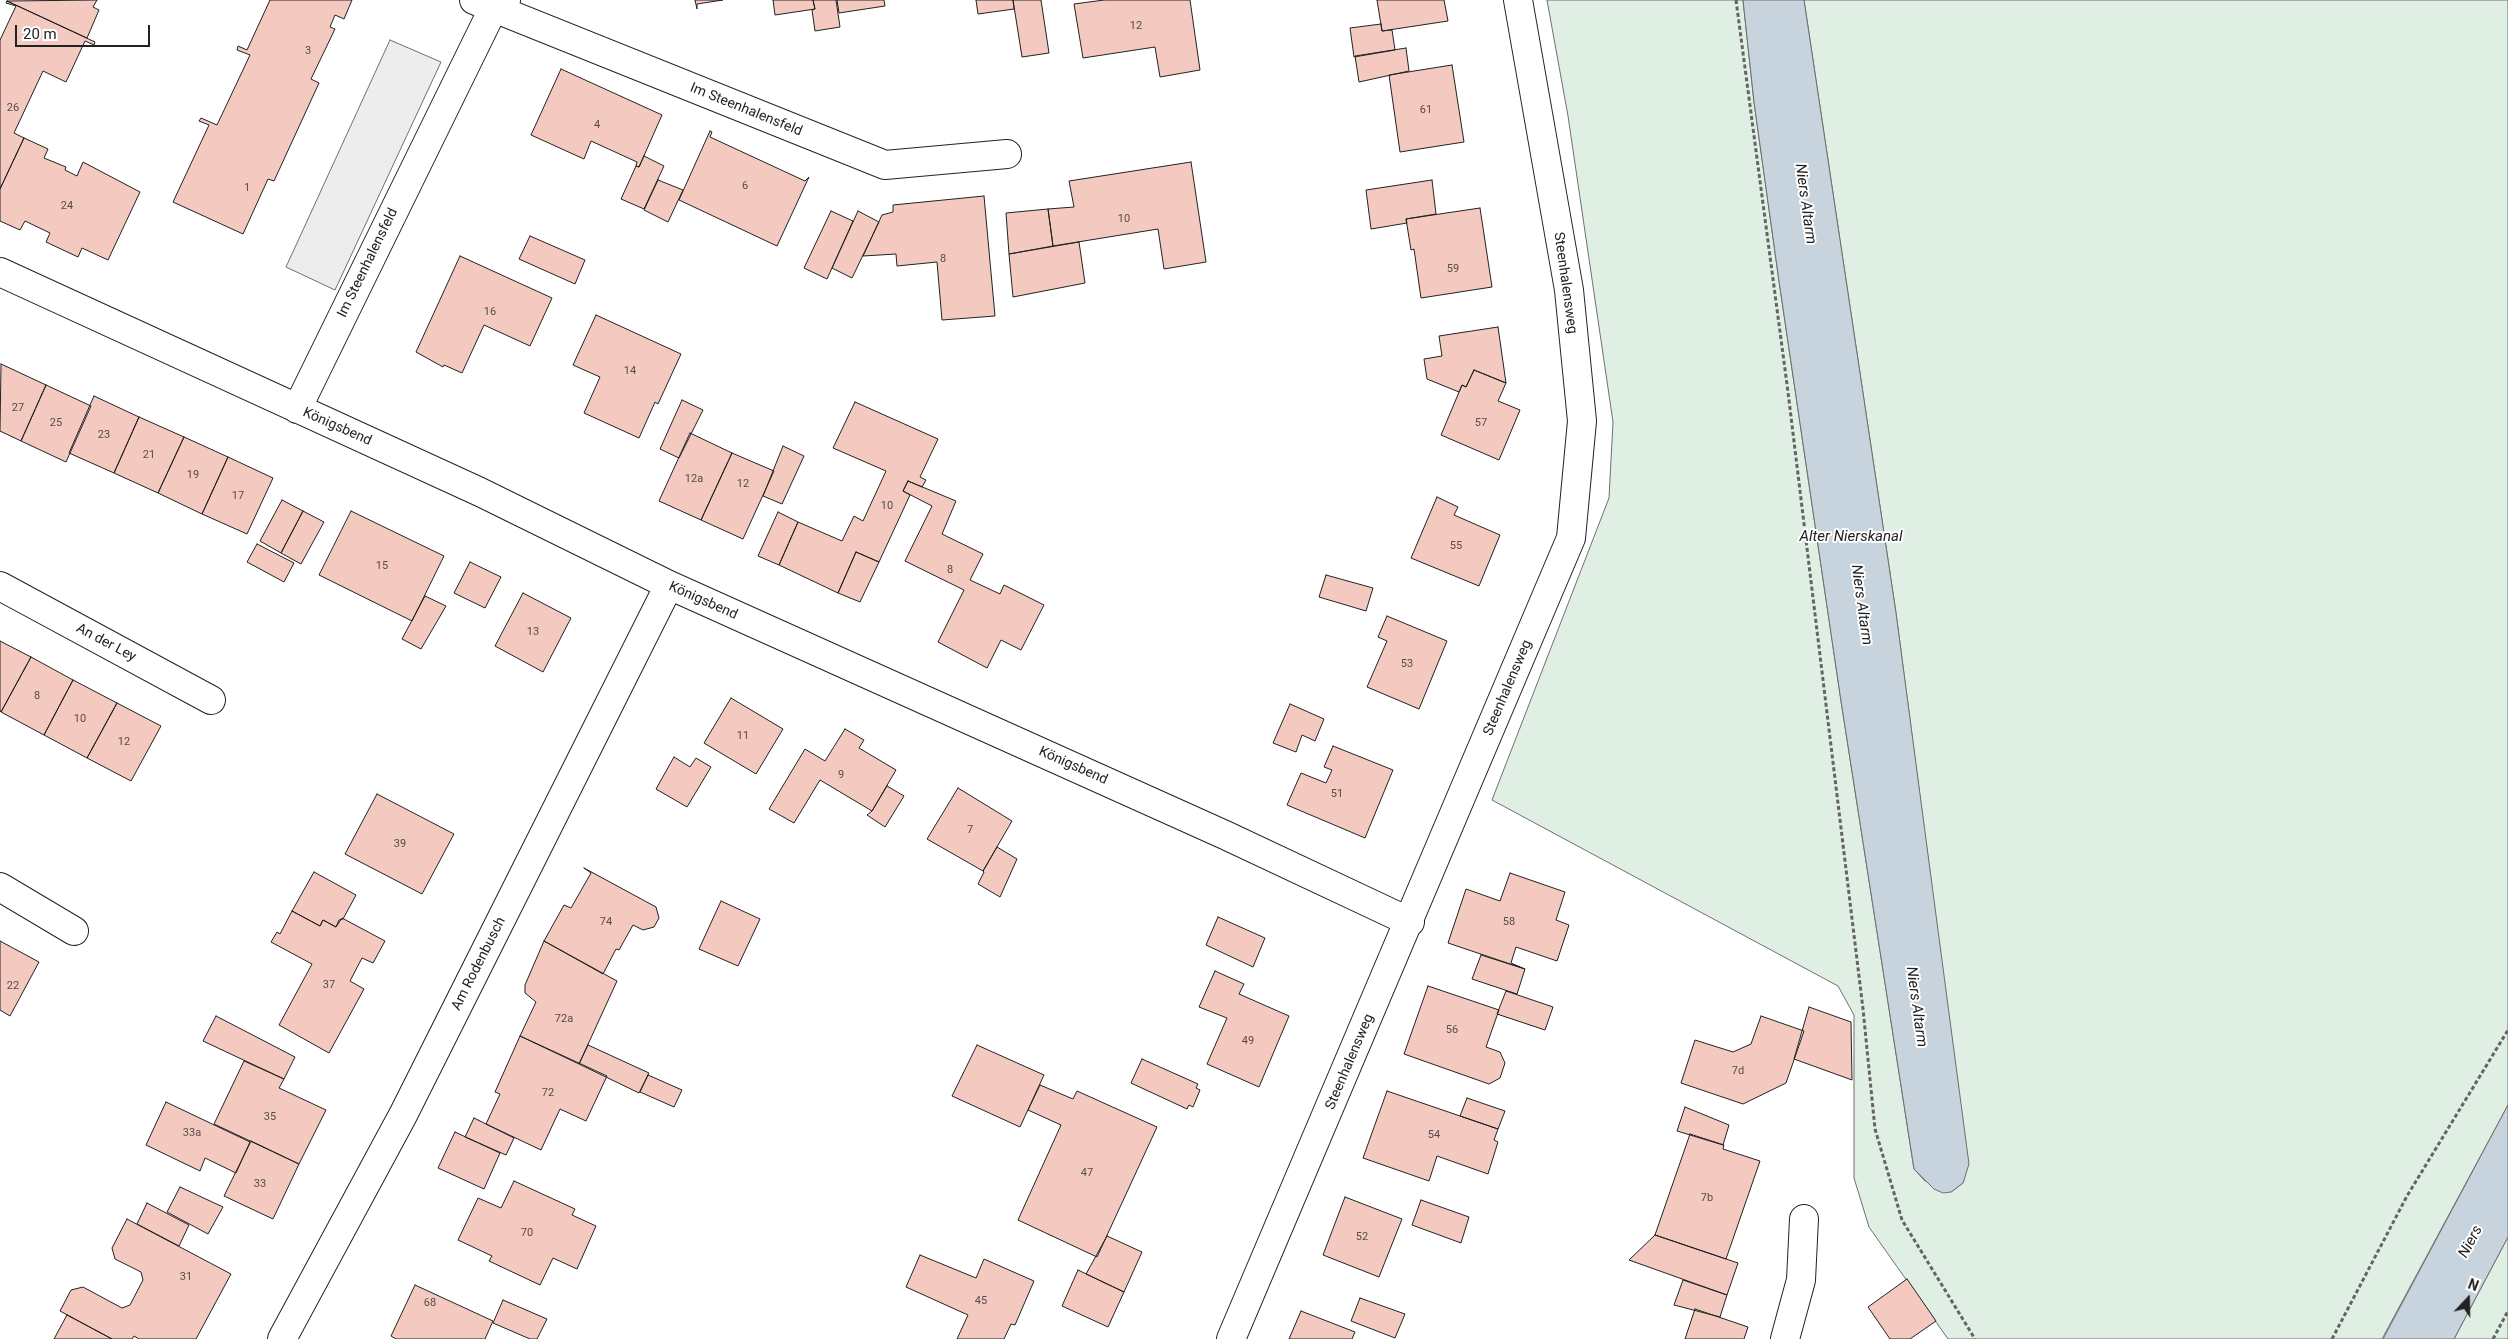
<!DOCTYPE html>
<meta charset="utf-8">
<style>
body{margin:0}
#map{position:relative;width:2508px;height:1339px;overflow:hidden;background:#fff;font-family:Roboto,sans-serif}
canvas{display:block}
.north{position:absolute;left:2443px;top:1274px;width:50px;height:50px;-webkit-text-stroke:4px #fff;paint-order:stroke;rotate:21deg;font-size:14px;font-weight:700;line-height:20px;text-align:center;color:#222}
.north::after{content:'';display:block;margin:auto;width:18px;height:22px;background:#222;clip-path:polygon(50% 0,100% 100%,50% 72%,0 100%)}
.scale{position:absolute;left:15px;top:25px;width:135px;height:22px;box-sizing:border-box;border:2px solid #222;border-top:0;padding-left:6px;font-size:15px;line-height:18px;white-space:nowrap;color:#222;-webkit-text-stroke:4px #fff;paint-order:stroke}
</style>
<div id="map">
<canvas width="2508" height="1339"></canvas>
<div class="north">N</div>
<div class="scale">20 m</div>
</div>
<script>
const ctx = document.querySelector('canvas').getContext('2d');
ctx.lineJoin = 'round';
function fillPath(path, color) {
  ctx.fillStyle = color;
  ctx.fill(path, 'evenodd');
}
function poly(rows) {
  const path = new Path2D();
  for (const r of rows) {
    path.moveTo(r[0], r[1]);
    for (let i = 2; i < r.length; i += 2) path.lineTo(r[i], r[i + 1]);
  }
  return path;
}
function trace(path, color, width, dash) {
  ctx.strokeStyle = color;
  ctx.lineWidth = width;
  ctx.lineCap = dash ? 'butt' : 'round';
  ctx.setLineDash(dash || []);
  ctx.stroke(path);
}
function drawText(font, color, halo, rows, align = 'center') {
  ctx.font = font + ' Roboto,sans-serif';
  ctx.lineWidth = 4;
  ctx.setLineDash([]);
  ctx.textBaseline = 'middle';
  ctx.strokeStyle = halo;
  ctx.fillStyle = color;
  for (const [text, x, y, turn = 0] of rows) {
    ctx.save();
    ctx.translate(x, y);
    ctx.rotate((+turn || 0) * Math.PI / 180);
    ctx.textAlign = isNaN(turn) ? turn : align;
    if (halo) ctx.strokeText(text, 0, 0);
    ctx.fillText(text, 0, 0);
    ctx.restore();
  }
}
const green = poly([
 [1547,0,1743,0,1754,102,1779,281,1841,701,1914,1169,1925,1181,1951,1192,1963,1183,1968,1164,1896,613,1804,0,2508,0,2508,1105,2382,1339,1948,1339,1869,1227,1854,1178,1854,1015,1838,986,1492,800,1609,498,1613,422,1568,116,1547,0],
 [2508,1237,2508,1339,2454,1339,2508,1237]
]);
fillPath(green, '#e0efe3');
trace(green, '#6f6f6f', 1);
const parking = poly([
 [390,40,441,62,335,290,286,267,390,40]
]);
fillPath(parking, '#ededed');
trace(parking, '#6f6f6f', 1);
const water = poly([
 [1743,0,1804,0,1896,613,1969,1164,1963,1183,1951,1192,1943,1193,1934,1189,1914,1169,1841,701,1779,281,1754,102,1743,0],
 [2508,1105,2508,1237,2454,1339,2383,1339,2508,1105]
]);
fillPath(water, '#c7d3dd');
trace(water, '#6f6f6f', 1);
const building = poly([
 [97,0,93,7,99,10,87,38,7,1,97,0],
 [270,0,352,0,344,19,335,15,330,27,335,29,311,79,319,83,274,181,268,179,243,234,173,202,209,125,199,121,201,118,217,125,250,55,237,50,238,46,247,50,270,0],
 [695,0,723,0,697,4,697,9,695,0],
 [773,0,813,0,815,9,775,15,773,0],
 [813,0,836,0,840,27,815,31,812,10,815,9,813,0],
 [837,0,884,0,885,6,839,13,837,0],
 [976,0,1013,0,1014,9,978,14,976,0],
 [1013,0,1041,0,1049,53,1022,57,1013,0],
 [1104,0,1190,0,1200,70,1160,77,1155,47,1083,58,1074,4,1104,0],
 [1377,0,1444,0,1448,21,1382,31,1377,0],
 [7,1,95,42,94,45,85,41,66,82,43,71,14,133,24,138,0,189,0,40,16,6,6,3,7,1],
 [1381,24,1382,31,1392,30,1395,50,1354,57,1350,28,1381,24],
 [1406,48,1409,71,1359,82,1355,56,1406,48],
 [1452,65,1464,142,1400,152,1389,75,1452,65],
 [561,69,662,115,639,167,636,166,637,162,591,141,584,159,531,135,561,69],
 [710,131,712,132,710,137,805,181,809,177,777,246,679,200,710,131],
 [24,138,48,149,44,158,66,167,65,170,77,176,83,162,140,192,108,260,82,248,78,257,46,242,50,233,25,221,20,230,0,221,0,189,24,138],
 [644,156,664,166,644,209,621,199,636,166,639,167,644,156],
 [1191,162,1206,262,1164,269,1158,229,1053,246,1048,209,1074,207,1069,181,1191,162],
 [658,180,683,190,668,222,644,210,658,180],
 [1432,180,1436,214,1406,219,1407,223,1371,229,1366,190,1432,180],
 [984,196,995,316,942,320,937,262,897,266,896,254,863,256,882,215,893,212,893,205,984,196],
 [1480,208,1492,287,1421,298,1414,249,1411,250,1406,219,1480,208],
 [1048,209,1053,246,1009,254,1006,213,1048,209],
 [831,211,853,221,827,279,804,268,831,211],
 [858,211,879,222,852,278,832,268,858,211],
 [530,236,585,260,575,284,519,259,530,236],
 [1079,242,1085,283,1013,297,1009,254,1079,242],
 [460,256,552,298,530,346,484,325,462,373,444,365,443,367,416,352,460,256],
 [596,315,681,354,658,404,655,402,639,438,584,413,600,377,573,365,596,315],
 [1498,327,1506,383,1474,370,1466,387,1462,385,1459,392,1427,379,1424,359,1442,356,1439,336,1498,327],
 [1,364,46,385,21,441,0,431,1,364],
 [1474,370,1506,383,1498,401,1520,410,1499,460,1441,435,1462,385,1466,387,1474,370],
 [46,385,91,406,66,462,21,441,46,385],
 [94,396,139,417,114,473,69,453,94,396],
 [682,400,703,410,679,458,660,449,682,400],
 [855,402,938,439,920,477,926,480,922,487,908,481,903,491,910,495,879,562,856,552,838,593,779,565,798,522,842,541,854,516,863,521,886,471,833,448,855,402],
 [139,417,184,437,158,493,114,473,139,417],
 [690,433,732,453,701,520,659,501,690,433],
 [184,437,228,457,202,514,158,493,184,437],
 [783,446,804,456,782,504,763,496,783,446],
 [732,453,774,471,743,539,701,520,732,453],
 [228,457,273,478,247,534,202,514,228,457],
 [908,481,956,501,942,534,983,554,970,580,1000,594,1004,585,1044,605,1021,650,1001,640,987,668,938,642,964,590,905,561,932,506,903,491,908,481],
 [1437,497,1458,507,1454,515,1500,535,1479,586,1411,558,1437,497],
 [282,500,303,511,281,553,260,541,282,500],
 [303,511,324,522,301,564,281,553,303,511],
 [351,511,444,556,412,621,319,575,351,511],
 [778,512,798,522,779,565,758,556,778,512],
 [257,544,294,563,284,582,247,562,257,544],
 [856,552,879,562,860,602,838,593,856,552],
 [470,562,501,577,485,608,454,593,470,562],
 [1326,575,1373,588,1366,611,1319,597,1326,575],
 [523,593,571,618,543,672,495,646,523,593],
 [425,596,446,606,421,649,402,639,425,596],
 [1387,616,1447,641,1419,709,1367,687,1387,641,1378,637,1387,616],
 [0,641,31,657,1,712,0,711,0,641],
 [31,657,73,680,44,735,1,712,31,657],
 [73,680,117,703,87,758,44,735,73,680],
 [731,698,783,729,756,774,704,743,731,698],
 [117,703,161,726,131,781,87,758,117,703],
 [1290,704,1324,719,1315,741,1302,735,1296,752,1273,743,1290,704],
 [845,729,864,740,859,748,896,770,872,811,820,780,794,823,769,809,805,749,825,761,845,729],
 [1333,746,1393,770,1365,838,1287,805,1301,773,1326,783,1332,770,1324,767,1333,746],
 [674,757,690,767,696,758,711,767,687,807,656,789,674,757],
 [887,786,904,796,885,827,867,815,872,811,887,786],
 [958,788,1012,821,983,871,927,839,958,788],
 [377,794,454,834,422,894,345,854,377,794],
 [997,847,1017,859,1000,897,978,884,984,872,983,871,997,847],
 [584,868,656,907,659,918,654,927,643,930,633,925,619,950,616,949,603,974,544,941,564,905,571,908,591,873,584,868],
 [314,872,356,895,343,919,339,920,336,927,323,920,320,926,292,911,314,872],
 [1510,873,1565,892,1556,920,1569,925,1557,961,1516,947,1511,963,1525,969,1448,943,1466,889,1500,901,1510,873],
 [721,901,760,919,738,966,699,949,721,901],
 [292,911,320,926,323,920,336,927,342,918,385,941,373,963,362,958,350,981,364,989,329,1053,279,1025,312,964,271,942,277,932,280,934,292,911],
 [1218,917,1265,938,1253,967,1206,945,1218,917],
 [0,941,39,962,10,1016,0,1010,0,941],
 [544,941,617,981,579,1064,520,1036,536,1002,525,993,525,985,544,941],
 [1481,955,1525,969,1517,994,1472,979,1481,955],
 [1215,971,1244,984,1239,994,1289,1016,1259,1087,1207,1064,1227,1018,1199,1007,1215,971],
 [1428,986,1499,1010,1486,1047,1500,1052,1505,1063,1500,1078,1489,1084,1404,1054,1428,986],
 [1506,991,1553,1007,1545,1030,1497,1014,1506,991],
 [1809,1007,1851,1022,1852,1080,1794,1059,1809,1007],
 [216,1016,295,1057,284,1079,203,1041,216,1016],
 [1761,1016,1804,1031,1786,1083,1743,1104,1681,1083,1695,1040,1733,1052,1751,1044,1761,1016],
 [520,1036,607,1076,586,1121,560,1109,541,1150,486,1124,500,1094,495,1092,520,1036],
 [588,1045,649,1073,639,1093,579,1064,588,1045],
 [977,1045,1044,1075,1020,1127,952,1096,977,1045],
 [1142,1059,1198,1084,1196,1088,1200,1090,1193,1107,1189,1105,1187,1109,1131,1083,1142,1059],
 [244,1061,284,1079,279,1088,326,1110,299,1164,214,1124,244,1061],
 [648,1075,682,1090,674,1107,640,1092,648,1075],
 [1040,1085,1073,1099,1077,1091,1157,1127,1097,1257,1018,1220,1061,1125,1028,1110,1040,1085],
 [1387,1091,1498,1129,1494,1140,1498,1142,1488,1174,1437,1156,1429,1181,1363,1158,1387,1091],
 [1467,1098,1505,1111,1498,1129,1460,1116,1467,1098],
 [166,1102,250,1142,236,1173,205,1158,200,1171,146,1145,166,1102],
 [1685,1107,1729,1125,1723,1145,1677,1131,1685,1107],
 [474,1118,514,1138,506,1155,465,1137,474,1118],
 [455,1132,500,1153,484,1189,438,1168,455,1132],
 [1690,1134,1724,1145,1723,1149,1760,1161,1726,1259,1655,1235,1690,1134],
 [251,1141,299,1164,273,1219,224,1196,251,1141],
 [514,1181,575,1209,572,1215,596,1226,577,1269,553,1258,540,1285,489,1261,492,1256,458,1240,478,1198,501,1208,514,1181],
 [180,1187,223,1207,208,1234,167,1212,180,1187],
 [1345,1197,1402,1219,1379,1277,1323,1255,1345,1197],
 [1421,1200,1469,1217,1461,1243,1412,1225,1421,1200],
 [147,1203,189,1225,179,1246,137,1224,147,1203],
 [127,1219,231,1274,196,1339,139,1339,134,1336,132,1339,112,1339,60,1311,71,1290,83,1287,122,1308,130,1305,143,1280,141,1272,115,1259,112,1248,127,1219],
 [1655,1235,1738,1263,1727,1295,1629,1260,1655,1235],
 [1107,1236,1142,1252,1124,1292,1086,1274,1107,1236],
 [920,1255,976,1278,984,1259,1034,1281,1015,1325,1011,1324,1004,1339,957,1339,968,1315,906,1287,920,1255],
 [1078,1270,1124,1292,1108,1327,1062,1306,1078,1270],
 [1907,1279,1936,1321,1910,1339,1890,1339,1868,1307,1907,1279],
 [1683,1280,1727,1295,1720,1317,1674,1305,1683,1280],
 [415,1285,493,1321,485,1339,396,1339,391,1336,415,1285],
 [1360,1298,1405,1314,1395,1338,1351,1321,1360,1298],
 [503,1300,547,1319,537,1339,530,1339,493,1323,503,1300],
 [1695,1309,1748,1327,1744,1339,1685,1339,1695,1309],
 [1301,1311,1355,1332,1352,1339,1289,1339,1301,1311],
 [67,1315,112,1339,54,1339,67,1315]
]);
fillPath(building, '#f3c9c0');
trace(building, '#222', 1);
const street = poly([
 [474,0,885,165,1007,154],
 [0,272,480,492,669,585,1225,835,1410,922],
 [297,409,493,9,506,0],
 [0,586,211,700],
 [0,887,74,931],
 [282,1339,403,1115,669,585],
 [1231,1339,1571,538,1582,421,1569,290,1518,0],
 [1785,1339,1801,1280,1804,1219]
]);
trace(street, '#222', 30);
trace(poly([
 [1736,0,1788,392,1863,1009,1875,1129,1902,1220,1975,1339],
 [2332,1339,2407,1196,2508,1030],
 [2493,1339,2508,1311]
]), '#646464', 3, [4, 2.5]);
trace(street, '#fff', 28);
drawText('11px', '#564c4a', null, [
 ["12",1136,26],
 ["3",308,51],
 ["26",13,108],
 ["61",1426,110],
 ["4",597,125],
 ["6",745,186],
 ["1",247,188],
 ["24",67,206],
 ["10",1124,219],
 ["8",943,259],
 ["59",1453,269],
 ["16",490,312],
 ["14",630,371],
 ["27",18,408],
 ["25",56,423],
 ["57",1481,423],
 ["23",104,435],
 ["21",149,455],
 ["19",193,475],
 ["12a",694,479],
 ["12",743,484],
 ["17",238,496],
 ["10",887,506],
 ["55",1456,546],
 ["15",382,566],
 ["8",950,570],
 ["13",533,632],
 ["53",1407,664],
 ["8",37,696],
 ["10",80,719],
 ["11",743,736],
 ["12",124,742],
 ["9",841,775],
 ["51",1337,794],
 ["7",970,830],
 ["39",400,844],
 ["74",606,922],
 ["58",1509,922],
 ["37",329,985],
 ["22",13,986],
 ["72a",564,1019],
 ["56",1452,1030],
 ["49",1248,1041],
 ["7d",1738,1071],
 ["72",548,1093],
 ["35",270,1117],
 ["33a",192,1133],
 ["54",1434,1135],
 ["47",1087,1173],
 ["33",260,1184],
 ["7b",1707,1198],
 ["70",527,1233],
 ["52",1362,1237],
 ["31",186,1277],
 ["45",981,1301],
 ["68",430,1303]
]);
drawText('14px', '#222', '#fff', [
 ["Im Steenhalensfeld",746,110,22],
 ["Im Steenhalensfeld",368,263,-64],
 ["Steenhalensweg",1565,283,82],
 ["Königsbend",337,427,24],
 ["Königsbend",703,601,24],
 ["An der Ley",106,643,28],
 ["Steenhalensweg",1508,688,-67],
 ["Königsbend",1073,766,24],
 ["Am Rodenbusch",479,964,-63],
 ["Steenhalensweg",1350,1062,-67]
]);
drawText('italic 15px', '#222', '#fff', [
 ["Niers Altarm",1805,204,82],
 ["Alter Nierskanal",1851,537],
 ["Niers Altarm",1861,605,82],
 ["Niers Altarm",1916,1007,82],
 ["Niers",2471,1242,-62]
]);
</script>
